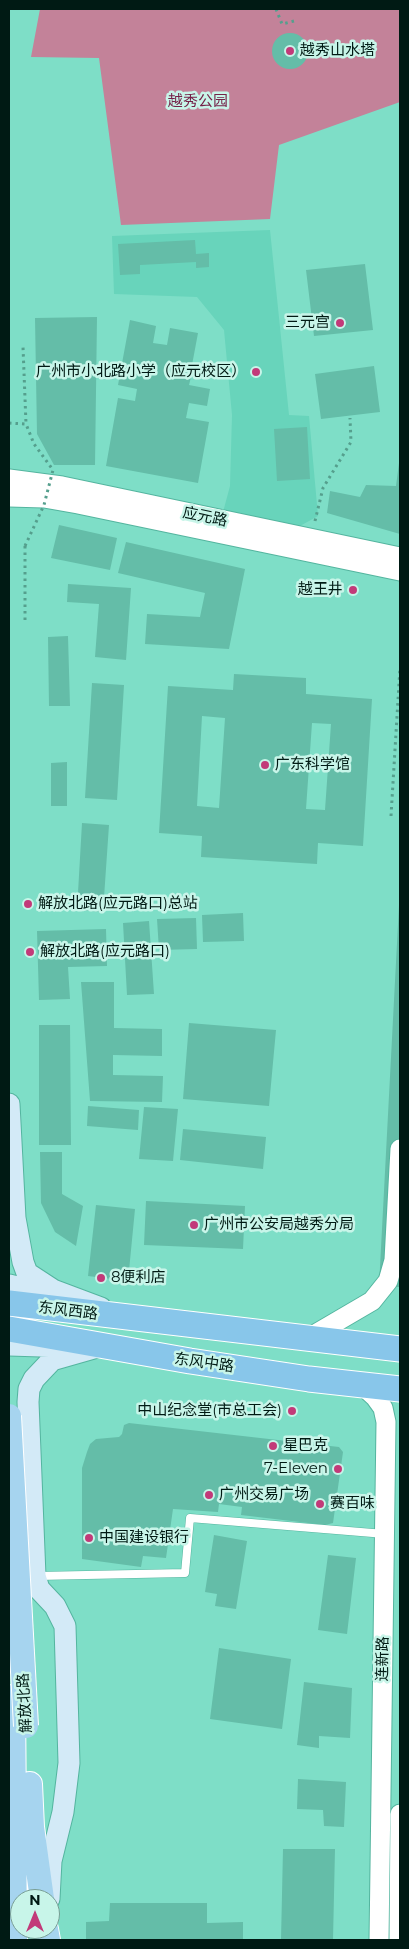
<!DOCTYPE html>
<meta charset="utf-8">
<style>
body{margin:0}
#map{position:relative;width:409px;height:1949px;overflow:hidden;background:#7edec7;font-family:Montserrat,sans-serif}
canvas{display:block}
.frame{position:absolute;inset:0;border:10px solid #001a14;pointer-events:none}
.north{position:absolute;left:10px;top:1889px;width:50px;height:50px;box-sizing:border-box;background:#c8f5e9;border:1px solid #789d94;border-radius:50%;rotate:0deg;font-size:14px;font-weight:700;line-height:20px;text-align:center;color:#001a14}
.north::after{content:'';display:block;margin:auto;width:18px;height:22px;background:#c23a79;clip-path:polygon(50% 0,100% 100%,50% 72%,0 100%)}
</style>
<div id="map">
<canvas width="409" height="1949"></canvas>
<div class="frame"></div>
<div class="north">N</div>
</div>
<script>
const ctx = document.querySelector('canvas').getContext('2d');
ctx.lineJoin = 'round';
function fillPath(path, color) {
  ctx.fillStyle = color;
  ctx.fill(path, 'evenodd');
}
function poly(rows) {
  const path = new Path2D();
  for (const r of rows) {
    if (r.length === 3) {
      path.moveTo(r[0] + r[2], r[1]);
      path.arc(r[0], r[1], r[2], 0, 2 * Math.PI);
      continue;
    }
    path.moveTo(r[0], r[1]);
    for (let i = 2; i < r.length; i += 2) path.lineTo(r[i], r[i + 1]);
  }
  return path;
}
function trace(path, color, width, dash) {
  ctx.strokeStyle = color;
  ctx.lineWidth = width;
  ctx.lineCap = dash ? 'butt' : 'round';
  ctx.setLineDash(dash || []);
  ctx.stroke(path);
}
function drawText(font, color, halo, rows, align = 'center') {
  ctx.font = font + ' Montserrat,"Noto Sans SC",sans-serif';
  ctx.lineWidth = 5;
  ctx.setLineDash([]);
  ctx.textBaseline = 'middle';
  ctx.strokeStyle = halo;
  ctx.fillStyle = color;
  for (const [text, x, y, turn = 0] of rows) {
    ctx.save();
    ctx.translate(x, y);
    ctx.rotate((+turn || 0) * Math.PI / 180);
    ctx.textAlign = isNaN(turn) ? turn : align;
    if (halo) ctx.strokeText(text, 0, 0);
    ctx.fillText(text, 0, 0);
    ctx.restore();
  }
}
fillPath(poly([
 [270,230,289,415,309,416,318,516,300,526,223,512,230,486,232,415,224,330,197,297,114,294,112,236]
]), '#68d4bb');
fillPath(poly([
 [40,9,400,9,400,102,279,145,270,219,121,225,99,58,31,57]
]), '#c38299');
fillPath(poly([
 [290,51,18],
 [195,240,196,254,209,253,209,267,196,268,196,262,140,265,140,274,120,275,118,244],
 [365,264,373,330,314,336,306,270],
 [97,317,95,465,54,465,37,434,35,318],
 [130,320,156,326,153,343,167,345,170,328,198,333,192,365,185,364,184,368,200,371,198,378,191,377,189,385,210,389,207,406,189,403,186,418,209,422,198,483,106,466,118,398,135,401,137,389,118,385],
 [374,366,380,412,321,419,315,374],
 [307,427,310,479,277,481,274,429],
 [399,463,400,534,327,513,330,491,360,497,366,485,396,486],
 [59,525,117,538,110,570,51,558],
 [126,542,245,569,229,649,145,644,147,614,200,617,205,593,118,573],
 [68,584,131,588,126,660,95,657,99,604,67,602],
 [68,636,70,706,49,706,48,637],
 [234,674,306,678,306,694,372,699,363,846,318,843,317,864,201,857,202,836,159,833,168,686,233,690],
 [202,716,225,718,219,808,197,806],
 [312,723,331,724,325,810,306,809],
 [92,683,124,685,117,800,85,798],
 [67,762,67,806,51,806,51,763],
 [82,823,109,825,103,912,77,910],
 [399,905,400,905,400,1287,379,1286],
 [243,913,244,941,203,942,202,915],
 [196,918,197,949,159,950,157,919],
 [149,921,154,994,127,995,123,923],
 [106,929,107,966,68,967,70,999,39,1000,37,931],
 [81,982,114,982,114,1028,162,1029,162,1056,113,1055,113,1075,163,1076,162,1102,90,1101],
 [189,1023,276,1030,269,1106,183,1099],
 [39,1025,70,1025,71,1145,39,1145],
 [88,1106,139,1110,138,1130,87,1126],
 [144,1107,178,1109,173,1161,139,1159],
 [183,1129,266,1137,263,1169,180,1160],
 [40,1152,62,1152,62,1194,83,1206,76,1246,55,1232,41,1203],
 [146,1201,245,1206,243,1249,144,1245],
 [96,1205,135,1209,128,1281,88,1276],
 [129,1423,339,1447,343,1452,333,1523,325,1525,241,1515,242,1507,219,1504,218,1512,173,1509,166,1558,143,1556,141,1567,82,1559,82,1468,87,1452,90,1444,96,1439,119,1437,122,1434,124,1425],
 [214,1535,247,1541,236,1609,215,1606,217,1594,205,1592],
 [328,1555,356,1558,347,1634,318,1630],
 [219,1648,291,1659,282,1729,210,1719],
 [304,1682,352,1688,350,1738,319,1736,319,1748,297,1745],
 [298,1779,346,1782,344,1827,324,1826,323,1810,297,1809],
 [283,1849,335,1849,333,1940,281,1940],
 [110,1903,207,1903,207,1923,243,1922,243,1940,86,1940,86,1922,109,1921]
]), '#64bda8');
const service = poly([
 [37,1576,185,1573,190,1518,385,1534]
]);
const tertiary = poly([
 [9,479,62,486,400,557],
 [9,497,44,498,78,504,400,571],
 [307,1339,372,1301,388,1281,394,1260,400,1149],
 [363,1386,375,1397,383,1408,386,1422,379,1940],
 [399,1940,400,1814]
]);
const secondary = poly([
 [9,1104,15,1218,23,1262,27,1273,53,1290,101,1308],
 [9,1285,50,1295],
 [9,1345,73,1347],
 [49,1899,51,1861,63,1812,69,1763,65,1626,55,1606,39,1589,35,1576,28,1402,29,1389,34,1379,52,1360,101,1346]
]);
const primary = poly([
 [13,1697,15,1940],
 [30,1784,32,1827,42,1899],
 [46,1929,48,1940]
]);
const trunk = poly([
 [9,1303,400,1349],
 [9,1329,190,1361,309,1379,400,1389]
]);
trace(service, '#54b59f', 9);
trace(tertiary, '#54b59f', 21);
trace(secondary, '#54b59f', 23);
trace(primary, '#fff', 26);
trace(trunk, '#fff', 27);
trace(poly([
 [276,9,282,24,294,21],
 [9,423,26,424,23,347],
 [315,521,323,488,351,442,350,418],
 [25,546,25,622],
 [391,816,400,667]
]), '#559f8d', 3, [2.5, 4]);
trace(service, '#fff', 8);
trace(tertiary, '#fff', 19);
trace(secondary, '#d3eaf7', 21);
trace(primary, '#a6d4ef', 24);
trace(trunk, '#88c6ea', 25);
const primaryBridge = poly([
 [9,1416,26,1726]
]);
trace(primaryBridge, '#fff', 26, []);
trace(poly([
 [25,546,44,505,53,470,34,444,26,424]
]), '#559f8d', 3, [2.5, 4]);
trace(primaryBridge, '#a6d4ef', 24);
for (const [x, y, r, color] of [
 [290,51,5,"#c23a79"],
 [340,323,5,"#c23a79"],
 [256,372,5,"#c23a79"],
 [353,590,5,"#c23a79"],
 [265,765,5,"#c23a79"],
 [28,904,5,"#c23a79"],
 [30,952,5,"#c23a79"],
 [194,1225,5,"#c23a79"],
 [101,1278,5,"#c23a79"],
 [292,1411,5,"#c23a79"],
 [273,1446,5,"#c23a79"],
 [338,1469,5,"#c23a79"],
 [209,1495,5,"#c23a79"],
 [320,1504,5,"#c23a79"],
 [89,1538,5,"#c23a79"]
]) {
  const dot = new Path2D();
  dot.arc(x, y, r, 0, 2 * Math.PI);
  ctx.fillStyle = color;
  ctx.fill(dot);
  trace(dot, '#c8f5e9', 2);
}
drawText('15px', '#001a14', '#c8f5e9', [
 ["越秀山水塔",300,51],
 ["三元宫",330,323,"right"],
 ["广州市小北路小学（应元校区）",246,372,"right"],
 ["越王井",343,590,"right"],
 ["广东科学馆",275,765],
 ["解放北路(应元路口)总站",38,904],
 ["解放北路(应元路口)",40,952],
 ["广州市公安局越秀分局",204,1225],
 ["8便利店",111,1278],
 ["中山纪念堂(市总工会)",282,1411,"right"],
 ["星巴克",283,1446],
 ["7-Eleven",328,1469,"right"],
 ["广州交易广场",219,1495],
 ["赛百味",330,1504],
 ["中国建设银行",99,1538]
], 'left');
drawText('15px', '#752148', '#c8f5e9', [
 ["越秀公园",198,102]
]);
drawText('15px', '#001a14', '#c8f5e9', [
 ["应元路",205,517,12],
 ["东风西路",68,1311,7],
 ["东风中路",204,1363,8],
 ["连新路",383,1659,-89],
 ["解放北路",25,1703,-93]
]);
</script>
